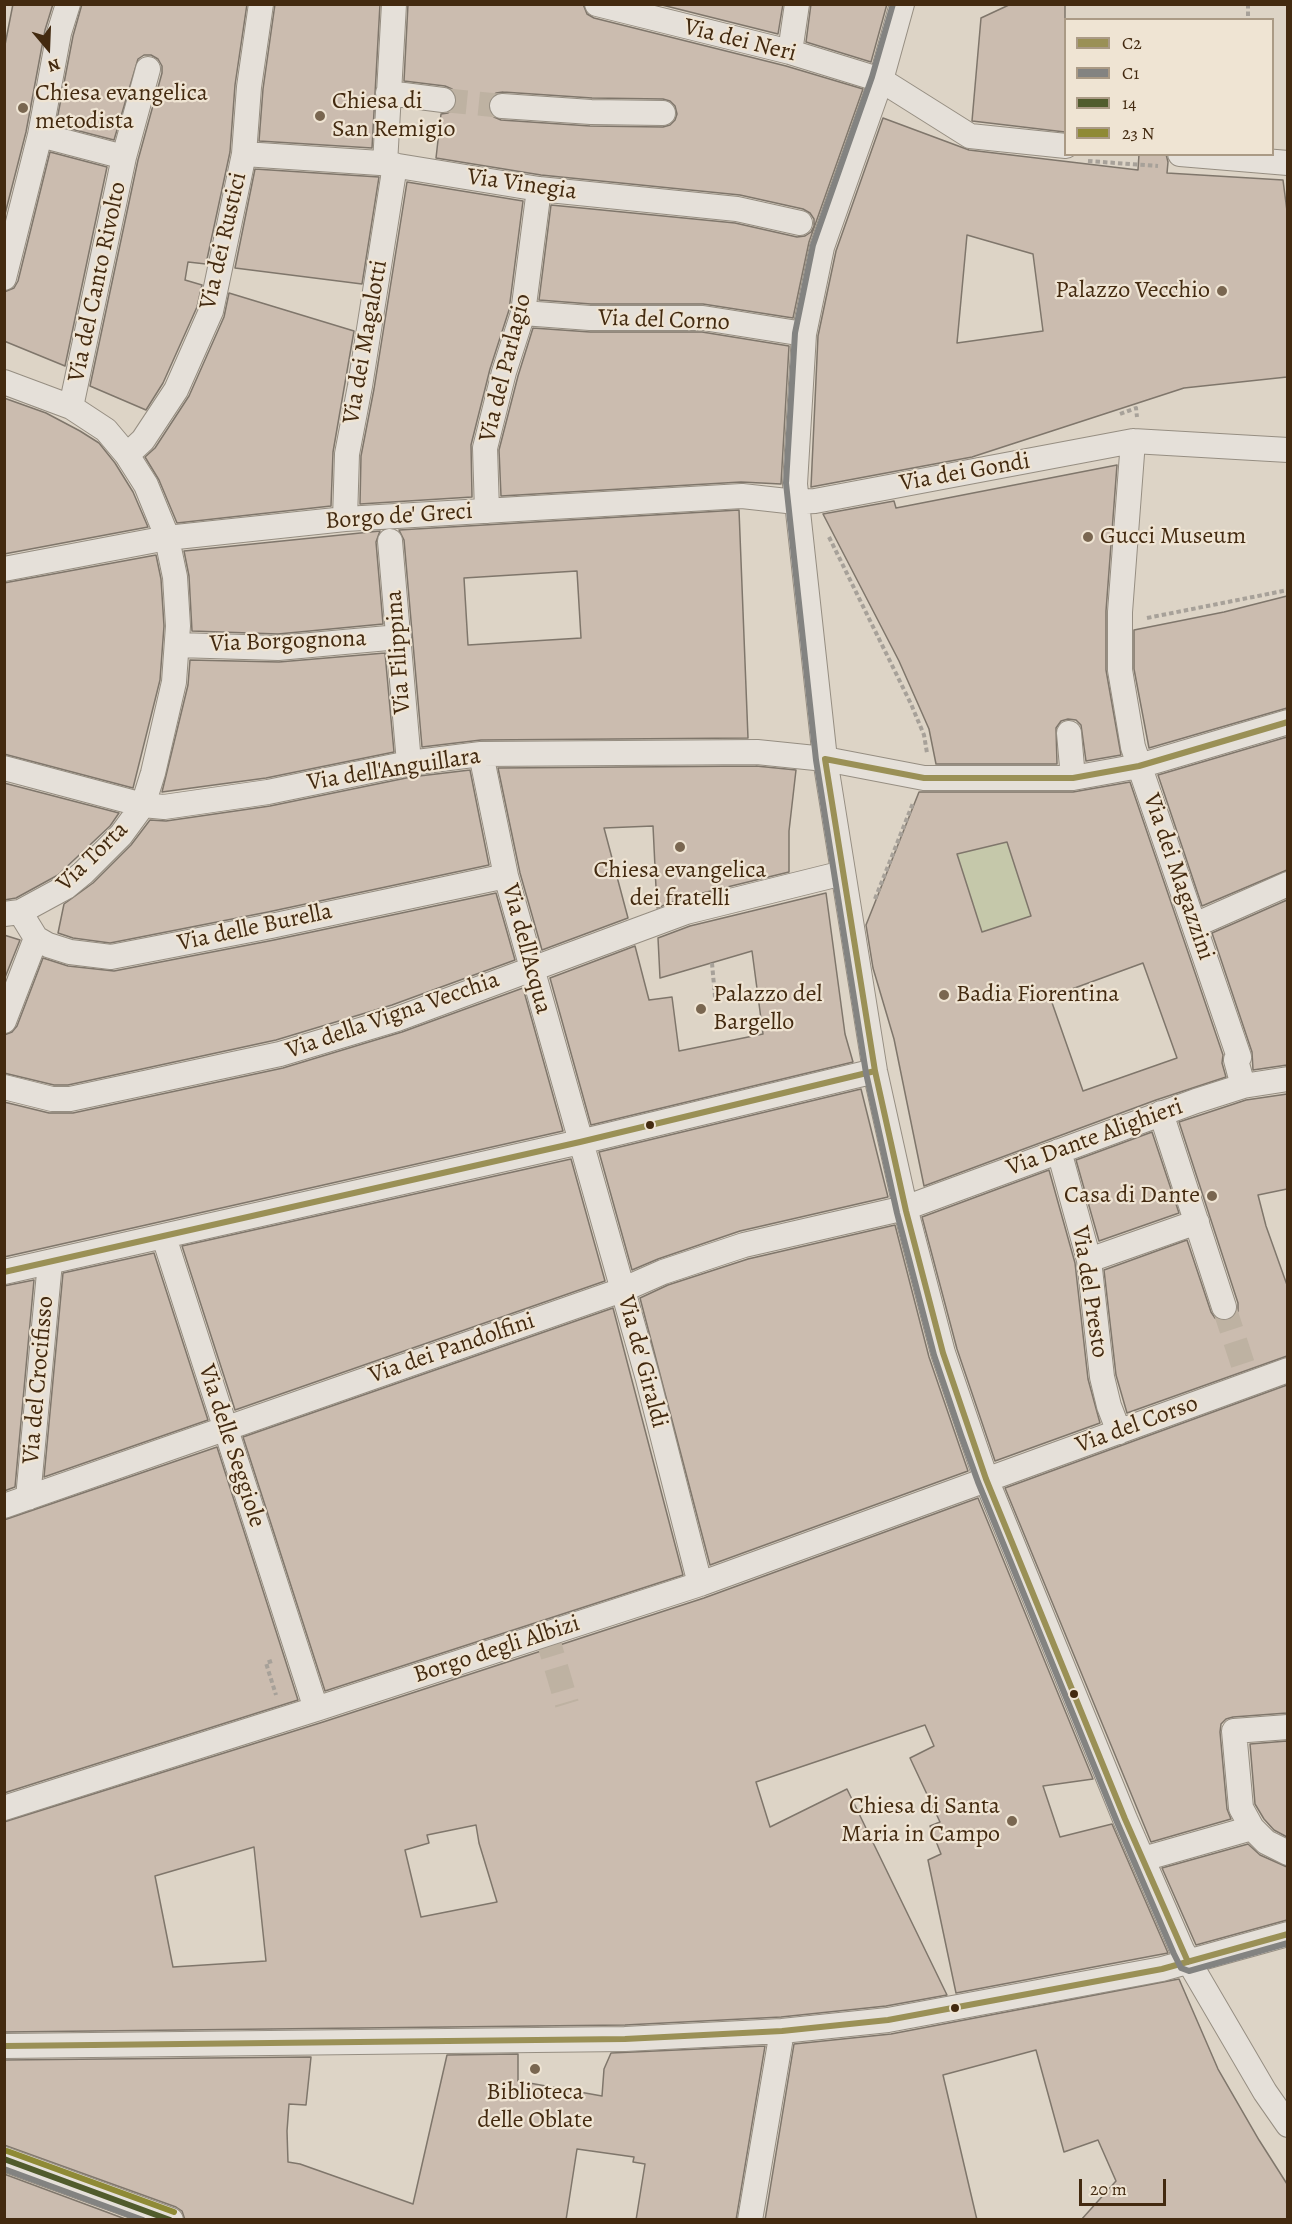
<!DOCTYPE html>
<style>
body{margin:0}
#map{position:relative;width:1292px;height:2224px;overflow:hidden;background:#ddd4c6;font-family:Alegreya,serif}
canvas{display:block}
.frame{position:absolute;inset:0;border:6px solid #432a10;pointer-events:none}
.legend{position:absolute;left:1064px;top:18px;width:210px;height:138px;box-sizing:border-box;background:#efe4d3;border:2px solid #aa9a85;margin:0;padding:8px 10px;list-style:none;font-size:18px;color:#432a10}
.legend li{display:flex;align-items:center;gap:12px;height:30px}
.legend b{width:30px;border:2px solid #aa9a85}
.north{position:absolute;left:18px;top:18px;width:60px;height:60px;-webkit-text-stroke:4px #efe4d3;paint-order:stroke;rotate:161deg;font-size:16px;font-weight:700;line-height:24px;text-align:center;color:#432a10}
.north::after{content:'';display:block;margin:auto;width:21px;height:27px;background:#432a10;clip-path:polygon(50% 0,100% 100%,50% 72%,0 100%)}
.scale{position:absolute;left:1079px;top:2179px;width:87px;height:27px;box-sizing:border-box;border:3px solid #432a10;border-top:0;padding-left:8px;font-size:18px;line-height:21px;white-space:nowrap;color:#432a10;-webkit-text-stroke:4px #efe4d3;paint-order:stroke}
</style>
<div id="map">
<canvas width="1292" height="2224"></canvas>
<div class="frame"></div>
<ul class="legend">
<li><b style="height:8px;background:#9a9056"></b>C2</li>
<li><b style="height:8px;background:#838381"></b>C1</li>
<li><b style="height:8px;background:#515c2d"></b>14</li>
<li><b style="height:8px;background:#8f8a36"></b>23 N</li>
</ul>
<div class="north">N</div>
<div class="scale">20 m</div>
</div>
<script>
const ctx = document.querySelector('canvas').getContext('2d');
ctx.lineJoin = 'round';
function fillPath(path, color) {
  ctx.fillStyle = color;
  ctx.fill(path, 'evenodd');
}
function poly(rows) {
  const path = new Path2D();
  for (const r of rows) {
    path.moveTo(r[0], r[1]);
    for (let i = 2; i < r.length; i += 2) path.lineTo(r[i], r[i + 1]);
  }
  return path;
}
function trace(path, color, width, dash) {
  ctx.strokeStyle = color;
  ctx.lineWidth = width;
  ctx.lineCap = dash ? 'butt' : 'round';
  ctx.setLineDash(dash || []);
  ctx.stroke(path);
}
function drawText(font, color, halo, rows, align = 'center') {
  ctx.font = font + ' Alegreya,serif';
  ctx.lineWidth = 4.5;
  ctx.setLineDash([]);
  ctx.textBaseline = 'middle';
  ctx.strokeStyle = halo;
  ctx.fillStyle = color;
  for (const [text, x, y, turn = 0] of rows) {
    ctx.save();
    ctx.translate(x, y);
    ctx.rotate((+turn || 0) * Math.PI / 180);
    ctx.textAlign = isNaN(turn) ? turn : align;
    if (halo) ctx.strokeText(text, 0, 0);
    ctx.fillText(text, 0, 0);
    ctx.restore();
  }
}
fillPath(poly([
 [1007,842,1031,916,982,932,957,854]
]), '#c5c8aa');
const building = poly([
 [13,4,53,4,45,30,26,132,4,218,4,50,13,4],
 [82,4,247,4,235,85,230,152,206,264,188,262,185,280,202,285,197,307,163,383,146,410,90,386,138,160,162,73,162,66,158,59,151,55,144,55,138,59,114,140,56,125,73,36,82,4],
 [275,4,380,4,372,148,259,141,263,89,275,4],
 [408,4,583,4,587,14,594,18,786,66,863,89,809,242,793,318,703,304,591,304,539,300,551,205,735,223,797,237,805,236,811,232,814,226,814,219,810,213,803,209,740,195,541,175,436,158,441,114,448,113,454,109,457,102,456,95,452,89,445,86,404,81,408,4],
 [503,92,592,98,663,99,670,101,675,106,677,114,675,120,670,125,663,127,590,126,501,120,494,117,489,112,488,106,491,98,496,93,503,92],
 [658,4,783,4,778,34,658,4],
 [811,4,887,4,871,62,806,42,811,4],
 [1011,4,1065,4,1065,132,972,121,981,18,1011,4],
 [883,118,969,150,1138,170,1139,154,1166,154,1168,162,1167,173,1283,180,1287,211,1287,377,1184,388,972,457,811,487,818,336,836,251,883,118],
 [967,235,1033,254,1043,331,957,343,967,235],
 [50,152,107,167,65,366,4,341,4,292,14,288,18,281,50,152],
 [255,169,379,177,362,284,235,268,255,169],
 [407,182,523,201,509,310,490,369,471,445,472,497,360,504,361,456,374,389,407,182],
 [229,293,354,331,333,452,331,506,177,523,159,480,145,457,155,448,189,396,224,317,229,293],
 [533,328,590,332,702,332,789,346,781,484,741,482,501,496,499,450,518,376,533,328],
 [4,398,46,413,80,431,99,443,115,463,133,492,148,527,4,554,4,398],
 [1117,465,1106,611,1106,670,1121,755,1086,761,1081,725,1076,720,1068,719,1061,721,1056,728,1057,764,936,764,929,729,918,704,899,661,823,514,894,501,896,508,1117,465],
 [739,510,748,738,481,740,422,747,404,540,399,530,739,510],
 [577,571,581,638,468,645,464,578,577,571],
 [380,531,376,542,383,624,278,634,192,631,189,576,184,551,380,531],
 [156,555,161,579,164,626,160,680,133,788,4,754,4,583,156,555],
 [1287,596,1287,708,1149,748,1134,669,1134,630,1224,612,1287,596],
 [385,653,394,752,266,778,162,792,188,685,190,660,279,662,385,653],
 [1287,737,1287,870,1202,906,1158,775,1287,737],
 [756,766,796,770,789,831,789,872,682,898,657,908,653,826,604,828,628,918,542,950,520,873,498,768,756,766],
 [470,770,489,865,268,912,110,943,73,938,58,933,64,904,93,883,131,845,150,820,166,821,270,806,411,777,470,770],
 [1130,782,1223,1055,1222,1063,1226,1077,1156,1100,924,1186,894,1039,873,968,866,925,919,792,1073,792,1130,782],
 [1007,842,1031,916,982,932,957,854,1007,842],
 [1143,963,1177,1058,1083,1091,1050,997,1143,963],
 [4,783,119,813,110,826,58,875,16,898,4,900,4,783],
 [496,893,515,960,392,1005,276,1040,68,1085,54,1085,4,1073,4,1035,12,1032,17,1026,43,958,68,966,114,971,274,940,496,893],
 [826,893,845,1034,853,1062,591,1125,550,978,635,946,649,1000,672,997,679,1051,763,1034,752,951,660,978,658,938,690,926,826,893],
 [1287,900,1287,1065,1253,1070,1252,1052,1212,933,1287,900],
 [4,935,20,940,4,980,4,935],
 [523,988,563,1131,4,1257,4,1102,49,1113,73,1113,283,1068,402,1032,523,988],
 [861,1089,888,1197,740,1231,658,1259,632,1270,599,1152,861,1089],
 [1287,1094,1287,1189,1258,1195,1266,1226,1287,1285,1287,1356,1127,1413,1116,1375,1104,1270,1187,1240,1211,1312,1215,1318,1222,1321,1229,1320,1234,1317,1238,1311,1238,1303,1179,1122,1246,1100,1287,1094],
 [1152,1132,1179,1213,1099,1241,1076,1160,1152,1132],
 [571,1159,605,1281,235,1410,182,1246,571,1159],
 [1049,1170,1075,1263,1088,1379,1100,1423,995,1461,957,1349,922,1217,1049,1170],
 [895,1225,929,1357,968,1471,710,1565,640,1298,668,1285,748,1259,895,1225],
 [154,1253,208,1420,44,1477,63,1273,154,1253],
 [34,1280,15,1487,4,1491,4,1286,34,1280],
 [613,1308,683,1575,325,1691,243,1437,613,1308],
 [1287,1385,1287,1713,1233,1717,1226,1719,1221,1724,1220,1732,1227,1809,1231,1819,1151,1842,1005,1488,1287,1385],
 [217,1447,298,1700,4,1793,4,1520,217,1447],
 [978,1498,1093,1779,1043,1786,1060,1837,1112,1824,1168,1953,956,1993,928,1860,941,1854,930,1826,940,1822,910,1758,934,1746,925,1725,756,1782,770,1827,847,1789,947,1995,886,2006,781,2017,625,2025,4,2032,4,1822,323,1722,704,1598,978,1498],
 [476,1825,479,1843,497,1902,421,1917,405,1850,429,1843,427,1835,476,1825],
 [254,1847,266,1961,173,1967,155,1876,254,1847],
 [1287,1741,1287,1837,1274,1830,1264,1819,1255,1804,1250,1744,1287,1741],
 [1248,1844,1260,1855,1287,1867,1287,1920,1196,1945,1162,1868,1248,1844],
 [1179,1979,1218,2069,1259,2140,1287,2184,1287,2220,1081,2220,1116,2181,1098,2140,1064,2152,1036,2050,943,2075,977,2220,765,2220,794,2044,891,2034,1179,1979],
 [765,2046,736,2220,636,2220,645,2164,633,2162,634,2157,577,2149,566,2220,185,2220,182,2211,176,2207,4,2145,4,2060,311,2057,306,2105,289,2104,287,2131,288,2162,300,2164,413,2204,447,2055,518,2054,518,2081,602,2096,604,2069,611,2053,765,2046],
 [4,2174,128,2220,4,2220,4,2174]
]);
fillPath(building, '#cbbcaf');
trace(building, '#7f766b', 1.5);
trace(poly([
 [443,100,502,106],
 [1224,1307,1246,1374],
 [546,1633,567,1704]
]), '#beb2a2', 24, [24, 12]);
const street = poly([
 [597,4,790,52,881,80,970,136,1066,146],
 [902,4,881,80,822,247,804,334,795,484,825,759,875,1071,906,1211,943,1353,986,1479,1125,1819,1182,1950,1265,2092,1288,2125],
 [790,52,797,4],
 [388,93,443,100],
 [502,106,591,112,663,113],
 [40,135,124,157,71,407],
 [244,154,380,163,539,189,737,209,800,223],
 [1180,154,1288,163],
 [124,157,148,69],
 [385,164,394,4],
 [4,278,40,135,59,33,68,4],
 [523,313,590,318,703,318,804,334],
 [4,382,71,407,106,430,127,455,146,485,166,534,175,577,178,626,174,682,153,773,143,805,121,835,83,873,66,887,20,912,4,914],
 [1133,441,1120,612,1120,670,1133,747,1239,1057,1236,1060,1243,1086],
 [127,455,143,440,176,390,211,311,244,154,249,87,261,4],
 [487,511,485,448,504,372,523,313,539,189],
 [345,519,347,454,360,386,395,165],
 [390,541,409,763],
 [4,569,167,538,345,519,742,496,796,502,815,501,1133,441,1288,450],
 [177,645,278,648,399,637],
 [1069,733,1073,778],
 [481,754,506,876,648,1379,700,1584],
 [4,768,143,805,164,807,268,792,409,763,481,754,757,752,825,759,924,778,1073,778,1139,766,1288,722],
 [20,912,36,938,48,945,70,952,111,957,271,926,506,876],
 [1195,925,1288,884],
 [4,1021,36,938],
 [4,1087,52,1099,70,1099,280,1054,397,1019,686,912,843,873],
 [1161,1113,1224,1307],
 [1059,1151,1089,1260,1102,1377,1109,1406,1119,1432],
 [164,1237,316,1709],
 [1089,1260,1197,1222],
 [4,1272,580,1142,875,1071],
 [28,1498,50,1262],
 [4,1506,622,1290,663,1272,744,1245,905,1208,1196,1101,1243,1086,1288,1079],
 [4,1808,319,1708,700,1584,1288,1370],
 [1252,1828,1241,1808,1234,1731,1288,1727],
 [1143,1859,1252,1828,1266,1842,1288,1853],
 [4,2046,625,2039,782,2031,888,2020,1162,1969,1288,1934],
 [4,2159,171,2220],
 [750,2220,782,2031]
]);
trace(street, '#968e82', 26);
trace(poly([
 [1248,4,1248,20],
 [1088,161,1158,166],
 [1120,414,1136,408,1137,417],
 [829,537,911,704,924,735,927,753],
 [1147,618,1288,590],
 [875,899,913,803],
 [712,963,715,997],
 [272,1661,266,1663,276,1695]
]), '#a7a199', 4, [4.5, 3]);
trace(street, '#e5e0d9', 24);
trace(poly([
 [4,1272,580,1142,875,1071],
 [1188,1962,1125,1819,986,1479,943,1353,906,1211,875,1071,825,759,924,778,1073,778,1139,766,1288,722],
 [4,2046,625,2039,782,2031,888,2020,1162,1969,1288,1934]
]), '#9a9056', 6);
trace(poly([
 [893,4,872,77,813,245,795,333,786,483,816,760,866,1073,897,1213,934,1355,961,1435,978,1482,1117,1822,1174,1954,1181,1968,1189,1971,1288,1943],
 [4,2169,143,2220]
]), '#838381', 6);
trace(poly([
 [4,2159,170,2220]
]), '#515c2d', 6);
trace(poly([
 [7,2151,174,2212]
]), '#8f8a36', 6);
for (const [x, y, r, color] of [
 [23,108,6,"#796650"],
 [320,116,6,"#796650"],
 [1222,291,6,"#796650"],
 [1088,537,6,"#796650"],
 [680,847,6,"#796650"],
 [944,995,6,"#796650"],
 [701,1009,6,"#796650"],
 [650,1125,5,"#432a10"],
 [1212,1196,6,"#796650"],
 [1074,1694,5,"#432a10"],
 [1012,1821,6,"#796650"],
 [955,2008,5,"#432a10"],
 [535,2069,6,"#796650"]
]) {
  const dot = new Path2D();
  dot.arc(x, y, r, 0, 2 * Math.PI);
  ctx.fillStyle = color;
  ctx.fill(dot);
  trace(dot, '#efe4d3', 2);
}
drawText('24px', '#432a10', '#efe4d3', [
 ["Via dei Neri",740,41,14],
 ["Via Vinegia",522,185,8],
 ["Via dei Rustici",224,241,-77],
 ["Via del Canto Rivolto",98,282,-78],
 ["Via del Corno",664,321,2],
 ["Via dei Magalotti",366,342,-80],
 ["Via del Parlagio",506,368,-76],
 ["Via dei Gondi",965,473,-10],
 ["Borgo de' Greci",399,517,-4],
 ["Via Borgognona",288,642,-2],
 ["Via Filippina",399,652,-94],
 ["Via dell'Anguillara",394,770,-9],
 ["Via Torta",93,857,-44],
 ["Via dei Magazzini",1178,877,71],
 ["Via delle Burella",255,928,-12],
 ["Via dell'Acqua",526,949,75],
 ["Via della Vigna Vecchia",393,1016,-19],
 ["Via Dante Alighieri",1095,1138,-20],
 ["Via del Presto",1089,1292,81],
 ["Via dei Pandolfini",452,1349,-19],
 ["Via de' Giraldi",642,1362,75],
 ["Via del Crocifisso",39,1380,-85],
 ["Via del Corso",1137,1425,-20],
 ["Via delle Seggiole",231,1446,72],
 ["Borgo degli Albizi",497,1650,-18]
]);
drawText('24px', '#432a10', '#efe4d3', [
 ["Chiesa evangelica",35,94],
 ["metodista",35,122],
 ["Chiesa di",332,102],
 ["San Remigio",332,130],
 ["Palazzo Vecchio",1210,291,"right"],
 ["Gucci Museum",1100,537],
 ["Chiesa evangelica",680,871,"center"],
 ["dei fratelli",680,899,"center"],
 ["Palazzo del",713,995],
 ["Bargello",713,1023],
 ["Badia Fiorentina",956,995],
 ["Casa di Dante",1200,1196,"right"],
 ["Chiesa di Santa",1000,1807,"right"],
 ["Maria in Campo",1000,1835,"right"],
 ["Biblioteca",535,2093,"center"],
 ["delle Oblate",535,2121,"center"]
], 'left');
</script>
